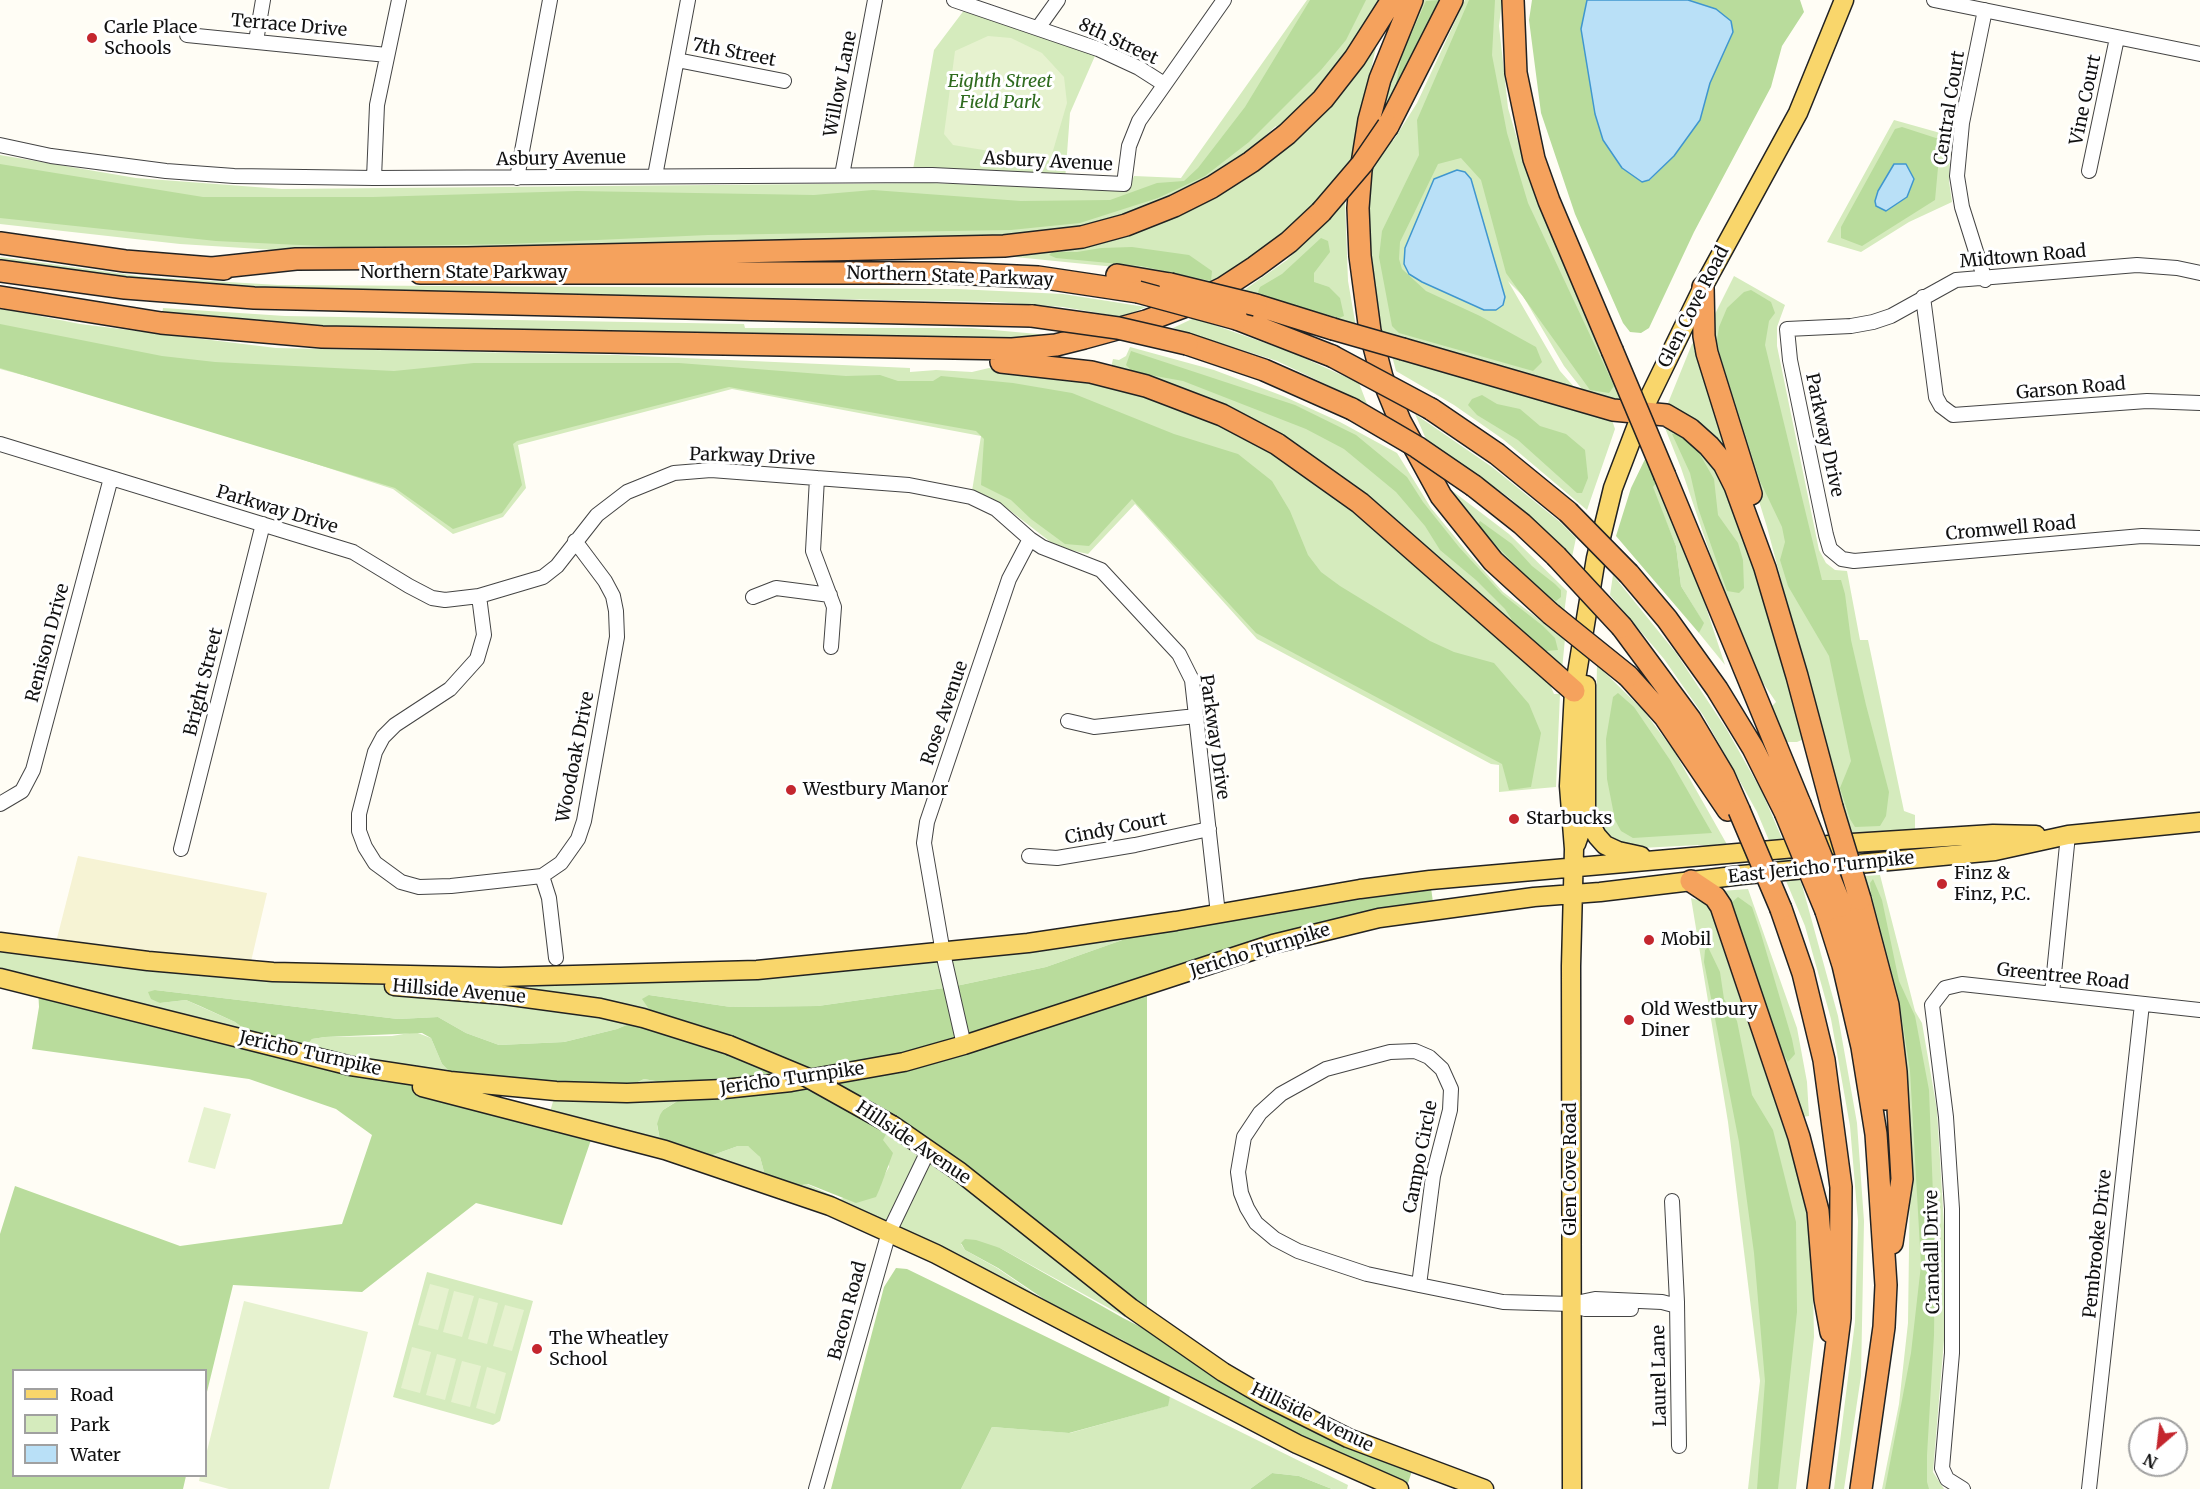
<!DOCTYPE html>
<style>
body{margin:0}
#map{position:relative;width:2200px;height:1489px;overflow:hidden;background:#fffdf5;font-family:Merriweather,serif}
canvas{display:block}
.legend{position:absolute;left:12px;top:1369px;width:195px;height:108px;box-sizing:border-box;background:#fff;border:2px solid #a0a0a0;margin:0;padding:8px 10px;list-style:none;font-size:18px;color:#111}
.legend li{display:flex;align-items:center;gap:12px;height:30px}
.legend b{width:30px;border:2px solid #a0a0a0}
.north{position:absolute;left:2128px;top:1417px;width:60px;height:60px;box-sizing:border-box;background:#fff;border:2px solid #a0a0a0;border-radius:50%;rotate:208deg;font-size:16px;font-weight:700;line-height:24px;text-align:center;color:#111}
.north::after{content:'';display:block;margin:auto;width:21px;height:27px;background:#c4262e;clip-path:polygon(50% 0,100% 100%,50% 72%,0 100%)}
</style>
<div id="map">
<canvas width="2200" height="1489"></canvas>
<ul class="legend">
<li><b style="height:8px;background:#f9d66b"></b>Road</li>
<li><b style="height:16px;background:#d5ebbd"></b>Park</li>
<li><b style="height:16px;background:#b9e0f7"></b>Water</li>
</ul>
<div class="north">N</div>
</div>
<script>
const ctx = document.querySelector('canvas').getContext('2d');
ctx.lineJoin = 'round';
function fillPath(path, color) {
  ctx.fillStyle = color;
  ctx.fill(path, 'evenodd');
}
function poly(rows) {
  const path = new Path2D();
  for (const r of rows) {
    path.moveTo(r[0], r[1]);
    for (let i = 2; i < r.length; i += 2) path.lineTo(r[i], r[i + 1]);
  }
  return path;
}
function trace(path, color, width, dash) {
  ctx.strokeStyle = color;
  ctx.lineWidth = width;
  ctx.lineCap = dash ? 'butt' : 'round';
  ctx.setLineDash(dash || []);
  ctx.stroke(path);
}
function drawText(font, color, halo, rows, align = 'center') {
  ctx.font = font + ' Merriweather,serif';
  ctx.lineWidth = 6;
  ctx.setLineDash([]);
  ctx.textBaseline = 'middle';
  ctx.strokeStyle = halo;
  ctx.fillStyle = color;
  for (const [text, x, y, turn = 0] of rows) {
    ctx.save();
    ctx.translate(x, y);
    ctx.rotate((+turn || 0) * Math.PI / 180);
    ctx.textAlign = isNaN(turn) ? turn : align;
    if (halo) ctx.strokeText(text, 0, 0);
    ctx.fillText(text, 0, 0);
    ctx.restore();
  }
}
fillPath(poly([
 [78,856,267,893,249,970,54,950]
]), '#f6f3d4');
fillPath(poly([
 [1307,0,1381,0,1348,57,1279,130,1276,126,1242,157,1179,195,1127,218,1052,234,936,239,308,252,180,244,0,224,0,155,136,178,282,189,929,183,1115,190,1129,187,1134,176,1181,178],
 [1423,0,1441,0,1386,113,1393,141,1417,103,1465,0,1502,0,1499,26,1508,108,1530,183,1620,395,1618,401,1588,397,1564,366,1523,296,1508,281,1560,371,1576,389,1557,382,1538,381,1379,333,1369,267,1369,179,1382,107,1397,59],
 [968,5,1098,49,1070,113,1065,181,912,175,934,50],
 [1376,47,1350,166,1301,220,1254,257,1210,285,1125,268,1005,256,1183,213],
 [1894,120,1951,136,1949,181,1952,202,1909,222,1861,252,1827,242],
 [1345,201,1348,281,1356,327,1240,293,1287,260],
 [0,257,146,277,278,285,957,289,1063,294,1146,307,1122,317,1063,307,995,302,278,289,144,280,0,261],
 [1734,276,1785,305,1777,327,1777,346,1819,550,1826,563,1835,570,1847,571,1860,640,1868,640,1904,811,1915,815,1915,830,1849,836,1767,527,1710,343,1711,322],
 [0,308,80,324,276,348,617,355,910,368,910,372,936,370,972,372,989,368,1078,379,1147,397,1217,422,1295,465,1364,517,1554,685,1551,687,1554,694,1560,694,1556,787,1499,792,1499,765,1491,764,1257,639,1135,504,1088,554,1057,547,1008,509,972,491,981,436,732,389,518,445,526,488,503,517,453,534,393,489,131,404,0,369],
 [163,308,285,316,744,324,745,328,971,328,1060,336,1038,340,444,335,162,316],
 [1194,318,1291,352,1359,383,1367,404,1277,361,1173,328],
 [1695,342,1694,351,1699,352,1731,457,1666,408,1692,344],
 [1130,347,1214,370,1283,396,1340,422,1397,453,1431,508,1468,553,1503,592,1565,639,1562,669,1305,456,1110,372,1113,359,1119,360,1126,356],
 [1391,352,1471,380,1472,377,1611,417,1615,429,1587,510,1504,440,1454,405,1396,371],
 [1415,414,1492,467,1560,522,1576,538,1572,557,1511,499,1426,439],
 [1666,424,1690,439,1720,473,1737,514,1785,667,1804,739,1797,742,1787,742,1771,707,1776,702,1761,680,1712,559,1681,468,1665,428],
 [1658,480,1698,583,1725,665,1699,633,1703,622,1681,586,1676,546,1652,487],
 [1442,483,1509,534,1567,591,1564,614,1505,561],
 [1613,575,1676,653,1727,730,1762,792,1802,885,1838,1016,1857,1123,1864,1221,1861,1376,1844,1489,1834,1489,1855,1322,1858,1221,1850,1126,1831,1019,1805,926,1757,812,1703,715,1664,659,1610,595],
 [1597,665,1643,710,1674,751,1729,848,1699,845,1621,849,1604,839,1594,813],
 [1880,875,1915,1011,1922,1023,1937,1110,1948,1292,1933,1472,1944,1489,1882,1489,1899,1404,1908,1323,1910,1175,1896,1008,1881,936,1863,876],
 [1748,889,1797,1028,1807,1082,1809,1116,1796,1118,1721,891],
 [1691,898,1701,901,1705,899,1713,907,1718,934,1802,1182,1812,1242,1814,1337,1796,1489,1748,1489,1760,1381,1728,1122],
 [1176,921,1046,967,951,987,818,1006,731,1007,649,995,649,1009,643,1018,617,1029,564,1042,499,1045,466,1033,438,1017,398,1019,155,990,160,1003,186,1000,235,1022,256,1038,0,978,0,942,381,985,527,998,533,977,680,974],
 [415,1032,431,1038,442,1064,458,1080,305,1048,312,1039,325,1037,392,1036],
 [644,1079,655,1081,669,1089,693,1091,663,1110,657,1125,660,1140,548,1119,556,1091,636,1083],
 [892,1125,1203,1360,1000,1248,961,1244,965,1250,997,1268,1045,1301,1123,1340,1187,1387,783,1188,807,1184,840,1199,880,1188,881,1181,889,1167,882,1140],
 [738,1146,748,1146,755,1149,760,1157,766,1179,699,1160],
 [427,1272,533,1301,500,1421,493,1425,393,1397],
 [1170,1397,1348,1485,1347,1489,1332,1489,1299,1476,1272,1473,1250,1489,961,1489,992,1427,1070,1433,1167,1406]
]), '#d5ebbd');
fillPath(poly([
 [1310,0,1366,0,1346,40,1321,70,1249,142,1205,176,1158,198,1080,223,1011,230,708,235,508,244,342,247,216,241,0,218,0,164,203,197,373,197,577,191,814,195,873,190,1021,201,1110,200,1157,183,1184,181,1198,168,1245,107],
 [1439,0,1420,37,1395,88,1402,55,1426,1],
 [1469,0,1495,0,1492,55,1507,133,1528,203,1614,386,1609,393,1590,390,1506,273,1481,180,1461,158,1438,164,1400,242,1399,259,1402,269,1426,291,1480,316,1536,347,1542,362,1533,371,1399,333,1392,326,1379,257,1382,231,1419,155,1417,120],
 [1532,0,1587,0,1581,29,1588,64,1634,176,1642,182,1650,180,1674,156,1699,120,1710,83,1733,32,1716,9,1688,0,1800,0,1804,12,1782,46,1771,87,1694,232,1649,328,1641,333,1630,332,1623,323,1575,214,1541,113,1529,20],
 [1902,127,1939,139,1940,146,1935,200,1862,246,1841,238,1841,227,1895,129],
 [1321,238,1328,241,1330,252,1314,273,1314,282,1329,287,1340,298,1344,316,1339,318,1261,296,1258,292,1260,287,1282,274],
 [1132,247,1189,255,1212,271,1211,281,1141,266,1056,258,1049,255,1052,252,1077,252,1101,248],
 [1751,290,1771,302,1775,313,1769,321,1765,345,1822,580,1841,580,1845,594,1851,640,1866,705,1889,792,1886,816,1880,826,1855,827,1850,819,1840,788,1851,761,1829,656,1788,586,1780,560,1785,542,1782,527,1760,481,1720,355,1717,340,1719,327,1727,308,1744,292],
 [0,324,162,356,215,362,394,371,474,363,679,363,846,376,880,375,898,381,933,381,941,376,1013,383,1072,393,1174,434,1238,454,1272,481,1290,511,1308,555,1321,572,1340,586,1430,641,1454,652,1494,663,1529,704,1541,733,1531,787,1509,790,1502,764,1256,633,1132,499,1089,546,1065,544,1031,519,1011,500,981,485,984,439,976,431,729,387,517,441,513,444,522,485,502,513,453,529,395,488,0,368],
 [1131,351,1295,405,1356,435,1407,477,1423,502,1459,547,1502,594,1543,626,1555,638,1558,650,1546,651,1517,628,1505,609,1476,580,1440,550,1425,526,1396,492,1344,449,1306,429,1183,381,1133,372,1126,365],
 [1482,395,1497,404,1520,409,1540,426,1566,434,1585,450,1588,478,1582,493,1577,493,1518,440,1477,415,1468,405,1472,399],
 [1672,434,1678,434,1698,451,1714,479,1718,515,1738,543,1743,560,1744,588,1739,593,1727,591,1698,508,1690,473],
 [1647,455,1658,480,1653,487,1676,546,1681,586,1704,623,1699,633,1616,536,1631,488],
 [1480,521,1512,544,1532,566,1555,584,1561,590,1561,597,1556,601,1544,594,1485,534,1478,524],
 [1618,693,1634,707,1670,760,1712,833,1633,838,1621,831,1615,820,1607,779,1606,739,1613,697],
 [1873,879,1882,900,1899,981,1915,1016,1929,1090,1935,1248,1934,1335,1927,1455,1927,1482,1929,1489,1885,1489,1911,1353,1921,1265,1910,1071,1899,999,1871,893,1870,883],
 [1430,880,1434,910,1147,986,1147,1321,891,1125,883,1140,893,1153,880,1188,876,1197,856,1203,808,1184,783,1188,766,1179,760,1157,748,1146,738,1146,699,1160,660,1140,657,1124,660,1115,663,1110,692,1092,669,1089,655,1081,644,1079,636,1083,627,1093,458,1080,442,1064,431,1038,422,1033,325,1037,312,1039,305,1048,594,1131,562,1225,476,1203,362,1292,233,1285,206,1396,206,1370,14,1370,14,1476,186,1476,183,1489,0,1489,0,1234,15,1186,180,1246,342,1224,372,1135,336,1109,249,1079,32,1049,39,1007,38,987,256,1038,235,1022,200,1006,186,1000,160,1003,151,999,148,992,155,990,398,1019,438,1017,466,1033,499,1045,564,1042,617,1029,643,1018,649,1009,642,999,649,995,731,1007,818,1006,951,987,1046,967,1176,921],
 [1738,897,1752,907,1761,934,1792,1039,1795,1054,1788,1062,1775,1039,1766,1005,1741,939,1731,903],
 [1708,947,1720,972,1724,999,1737,1021,1752,1095,1773,1130,1796,1222,1797,1312,1778,1489,1757,1489,1765,1381,1754,1253,1739,1142,1704,962,1705,950],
 [965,1239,976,1240,1000,1248,1123,1318,1414,1465,1406,1489,1187,1387,1123,1340,1066,1314,998,1268,965,1250,961,1243],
 [896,1268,907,1269,1170,1397,1168,1406,1069,1433,992,1427,961,1489,831,1489,884,1287],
 [1272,1473,1299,1476,1332,1489,1250,1489]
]), '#b9dc9c');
fillPath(poly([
 [988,36,1011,38,1042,53,1064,77,1067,103,1050,161,953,145,944,134,955,51],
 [204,1107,231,1114,215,1169,188,1162],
 [430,1284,449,1289,438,1330,418,1325],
 [454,1291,474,1296,462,1337,443,1332],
 [479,1298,498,1303,487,1344,468,1339],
 [244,1301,368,1332,329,1489,229,1489,199,1481,200,1476,206,1476,206,1455],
 [505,1305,524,1310,512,1351,493,1346],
 [412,1347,431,1352,420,1393,401,1388],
 [437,1354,456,1359,445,1400,426,1395],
 [462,1361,481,1366,470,1407,451,1402],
 [487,1367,506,1373,495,1414,476,1408]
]), '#e6f2cf');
const water = poly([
 [1587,0,1688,0,1716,9,1731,21,1733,32,1710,83,1700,120,1674,156,1649,180,1642,182,1622,168,1603,140,1595,114,1581,29,1587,0],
 [1894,164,1906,164,1914,179,1907,197,1886,211,1876,206,1875,201,1878,191,1894,164],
 [1457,170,1465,172,1471,179,1505,297,1503,305,1496,310,1484,310,1422,282,1409,274,1404,264,1405,248,1434,179,1457,170]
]);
fillPath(water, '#b9e0f7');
trace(water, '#3f96cf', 1.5);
const minor = poly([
 [954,0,1098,49,1139,68,1164,84],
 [1934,0,2200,54],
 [1038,28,1058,0],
 [187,35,387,55],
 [256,41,263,0],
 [677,60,784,81],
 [0,145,51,156,166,171,234,176,374,178,932,175,1124,184,1129,146,1139,121,1224,0],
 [2089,171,2117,38],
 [842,175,875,0],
 [655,176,688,0],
 [374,178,377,105,399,0],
 [517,178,550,0],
 [2200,273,2177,268,2137,265,1956,280,1891,316,1873,322,1851,326,1787,329,1790,360,1826,535,1830,549,1842,559,1854,561,2142,536,2200,538],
 [1985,280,1962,207,1957,176,1962,123,1985,10],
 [1923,297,1936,397,1941,406,1953,415,2147,401,2200,403],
 [0,444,353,552,409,586,432,598,445,600,479,596,543,577,557,566,597,515,627,492,674,473,711,470,909,485,971,497,996,509,1030,539,1042,547,1101,570,1179,654,1192,680,1218,914],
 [817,478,813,551,834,607,831,647],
 [479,596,484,635,477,659,450,689,395,725,383,737,375,752,359,814,359,831,365,847,375,863,401,882,419,887,451,886,542,876,561,863,578,839,584,821,617,637,616,611,613,596,605,581,575,541],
 [753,597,776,588,830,595],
 [1068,721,1094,727,1196,716],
 [0,804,22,791,33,770,111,478],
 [181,849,263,524],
 [1029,856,1057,858,1135,845,1209,829],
 [542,876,549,898,556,958],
 [2052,993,2068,835],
 [964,1045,943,953,924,843,927,822,1009,579,1030,539],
 [1415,1051,1429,1057,1442,1069,1451,1089,1450,1110,1433,1176,1419,1285,1367,1274,1298,1251,1275,1239,1256,1223,1247,1208,1241,1193,1238,1172,1244,1137,1260,1113,1281,1094,1326,1069,1390,1052,1415,1051],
 [1672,1201,1677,1302,1679,1446],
 [1419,1285,1503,1302,1571,1304,1595,1299,1662,1302,1677,1306],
 [1576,1306,1585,1309,1631,1309],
 [816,1489,889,1232,929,1149],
 [1963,1489,1947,1479,1942,1468,1952,1353,1952,1209,1946,1117,1932,1005,1945,988,1962,984,2200,1010],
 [2089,1489,2142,1004]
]);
const major = poly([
 [1586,816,1597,836,1605,845,1618,851,1641,856],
 [1576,844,1586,816,1586,685],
 [0,942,148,961,273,972,500,977,757,970,1028,943,1176,921,1360,889,1430,880,1852,843,1993,834,2036,835],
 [0,978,351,1066,450,1081,556,1091,627,1093,724,1089,791,1082,904,1062,964,1045,1273,944,1379,918,1534,897,1600,892,1742,875,1995,851,2068,835,2200,822],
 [394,986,504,995,600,1008,643,1018,729,1045],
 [422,1087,665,1150,830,1206,936,1254,1297,1444,1399,1489],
 [892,1125,960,1172,1131,1308,1223,1372,1264,1396,1348,1438,1484,1489],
 [1572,1489,1571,966,1574,849,1569,786,1574,691,1596,558,1613,488,1642,412,1703,287,1798,113,1844,0]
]);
const highway = poly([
 [1412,0,1380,79,1369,120,1361,170,1358,208,1360,256,1370,331,1382,377,1400,421,1441,496,1493,561,1551,614],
 [1513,0,1516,73,1534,159,1549,201,1612,350],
 [1388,126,1452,0],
 [0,243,125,261,224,269],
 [212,268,296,259,467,258,1004,246,1082,237,1126,225,1174,206,1212,187,1251,162,1287,134,1323,99,1355,58,1392,0],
 [0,271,125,288,254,298,1032,316],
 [420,273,951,273,1038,277,1138,292],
 [1117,275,1170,284],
 [1703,287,1704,336,1707,353,1751,494],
 [0,297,161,323,322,337,1012,349,1056,345,1084,338,1146,321,1186,306,1223,288,1255,267,1289,242,1321,212],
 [1256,305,1333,329],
 [1237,319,1332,356],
 [1187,344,1264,370,1352,409],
 [1403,349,1613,410,1666,415,1690,429,1709,446,1724,464,1735,486,1765,568,1797,676,1832,807],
 [1001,362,1091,372,1146,386,1222,415,1277,444,1360,503,1574,691],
 [1431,409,1497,454,1568,512],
 [1665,476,1800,804],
 [1474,486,1522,524,1556,556],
 [1629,574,1667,619,1717,689,1753,748,1785,812],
 [1622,627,1690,719,1724,776,1739,810],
 [1628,676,1665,717,1728,810],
 [1691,881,1715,897,1721,906,1799,1137,1818,1211,1825,1299,1831,1332],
 [1860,899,1888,1005,1896,1072,1902,1179,1892,1243],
 [1841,906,1860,966,1878,1050,1885,1099],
 [1781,909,1803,973,1824,1060,1841,1187,1840,1318,1818,1489],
 [1826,911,1843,965,1862,1047,1876,1134,1879,1178,1886,1285,1884,1327,1861,1489]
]);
trace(minor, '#444', 16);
trace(major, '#222', 21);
trace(highway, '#222', 24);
trace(minor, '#fff', 14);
trace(major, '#f9d66b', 18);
trace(highway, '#f5a25d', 21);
const majorBridge = poly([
 [729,1045,806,1077,892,1125]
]);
const highwayBridge = poly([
 [1321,212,1362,164,1388,126],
 [1170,284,1256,305],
 [1138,292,1237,319],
 [1032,316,1118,328,1187,344],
 [1333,329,1403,349],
 [1612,350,1665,476],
 [1332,356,1431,409],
 [1352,409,1417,447,1474,486],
 [1568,512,1629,574],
 [1556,556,1622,627],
 [1551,614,1628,676],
 [1800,804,1841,906],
 [1832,807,1860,899],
 [1739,810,1781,909],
 [1785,812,1826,911]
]);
trace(majorBridge, '#222', 21, []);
trace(highwayBridge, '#222', 24, []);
trace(majorBridge, '#f9d66b', 18);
trace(highwayBridge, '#f5a25d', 21);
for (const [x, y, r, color] of [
 [92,38,6,"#c4262e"],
 [791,790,6,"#c4262e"],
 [1514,819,6,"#c4262e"],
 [1942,884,6,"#c4262e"],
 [1649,940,6,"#c4262e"],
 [1629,1020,6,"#c4262e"],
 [537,1349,6,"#c4262e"]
]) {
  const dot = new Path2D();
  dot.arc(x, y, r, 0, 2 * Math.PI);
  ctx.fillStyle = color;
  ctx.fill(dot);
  trace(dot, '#fff', 2);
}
drawText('18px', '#111', '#fff', [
 ["Terrace Drive",289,26,5],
 ["8th Street",1118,42,25],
 ["7th Street",734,53,11],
 ["Willow Lane",841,84,-79],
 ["Vine Court",2086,100,-78],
 ["Central Court",1950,108,-81],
 ["Asbury Avenue",561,159,-1],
 ["Asbury Avenue",1048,162,3],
 ["Midtown Road",2023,257,-5],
 ["Northern State Parkway",464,273],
 ["Northern State Parkway",950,277,2],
 ["Glen Cove Road",1694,307,-63],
 ["Garson Road",2071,389,-5],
 ["Parkway Drive",1824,435,78],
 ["Parkway Drive",752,457,2],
 ["Parkway Drive",277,510,17],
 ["Cromwell Road",2011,529,-5],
 ["Renison Drive",48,643,-75],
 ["Bright Street",204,682,-76],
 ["Rose Avenue",945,713,-71],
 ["Parkway Drive",1214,737,82],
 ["Woodoak Drive",576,757,-79],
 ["Cindy Court",1116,829,-11],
 ["East Jericho Turnpike",1821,868,-6],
 ["Jericho Turnpike",1260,951,-17],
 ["Greentree Road",2063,977,6],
 ["Hillside Avenue",459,992,5],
 ["Jericho Turnpike",310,1054,13],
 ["Jericho Turnpike",792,1079,-8],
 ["Hillside Avenue",913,1143,34],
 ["Campo Circle",1421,1157,-79],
 ["Glen Cove Road",1571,1169,-90],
 ["Pembrooke Drive",2098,1244,-84],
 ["Crandall Drive",1933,1252,-91],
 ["Bacon Road",848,1311,-75],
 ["Laurel Lane",1660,1376,-91],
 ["Hillside Avenue",1312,1418,26]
]);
drawText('18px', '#111', '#fff', [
 ["Carle Place",104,28],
 ["Schools",104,49],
 ["Westbury Manor",803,790],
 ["Starbucks",1526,819],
 ["Finz &",1954,874],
 ["Finz, P.C.",1954,895],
 ["Mobil",1661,940],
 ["Old Westbury",1641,1010],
 ["Diner",1641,1031],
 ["The Wheatley",549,1339],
 ["School",549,1360]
], 'left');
drawText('italic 18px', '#2f6b1f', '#fff', [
 ["Eighth Street",1000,82],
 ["Field Park",1000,103]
]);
</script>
